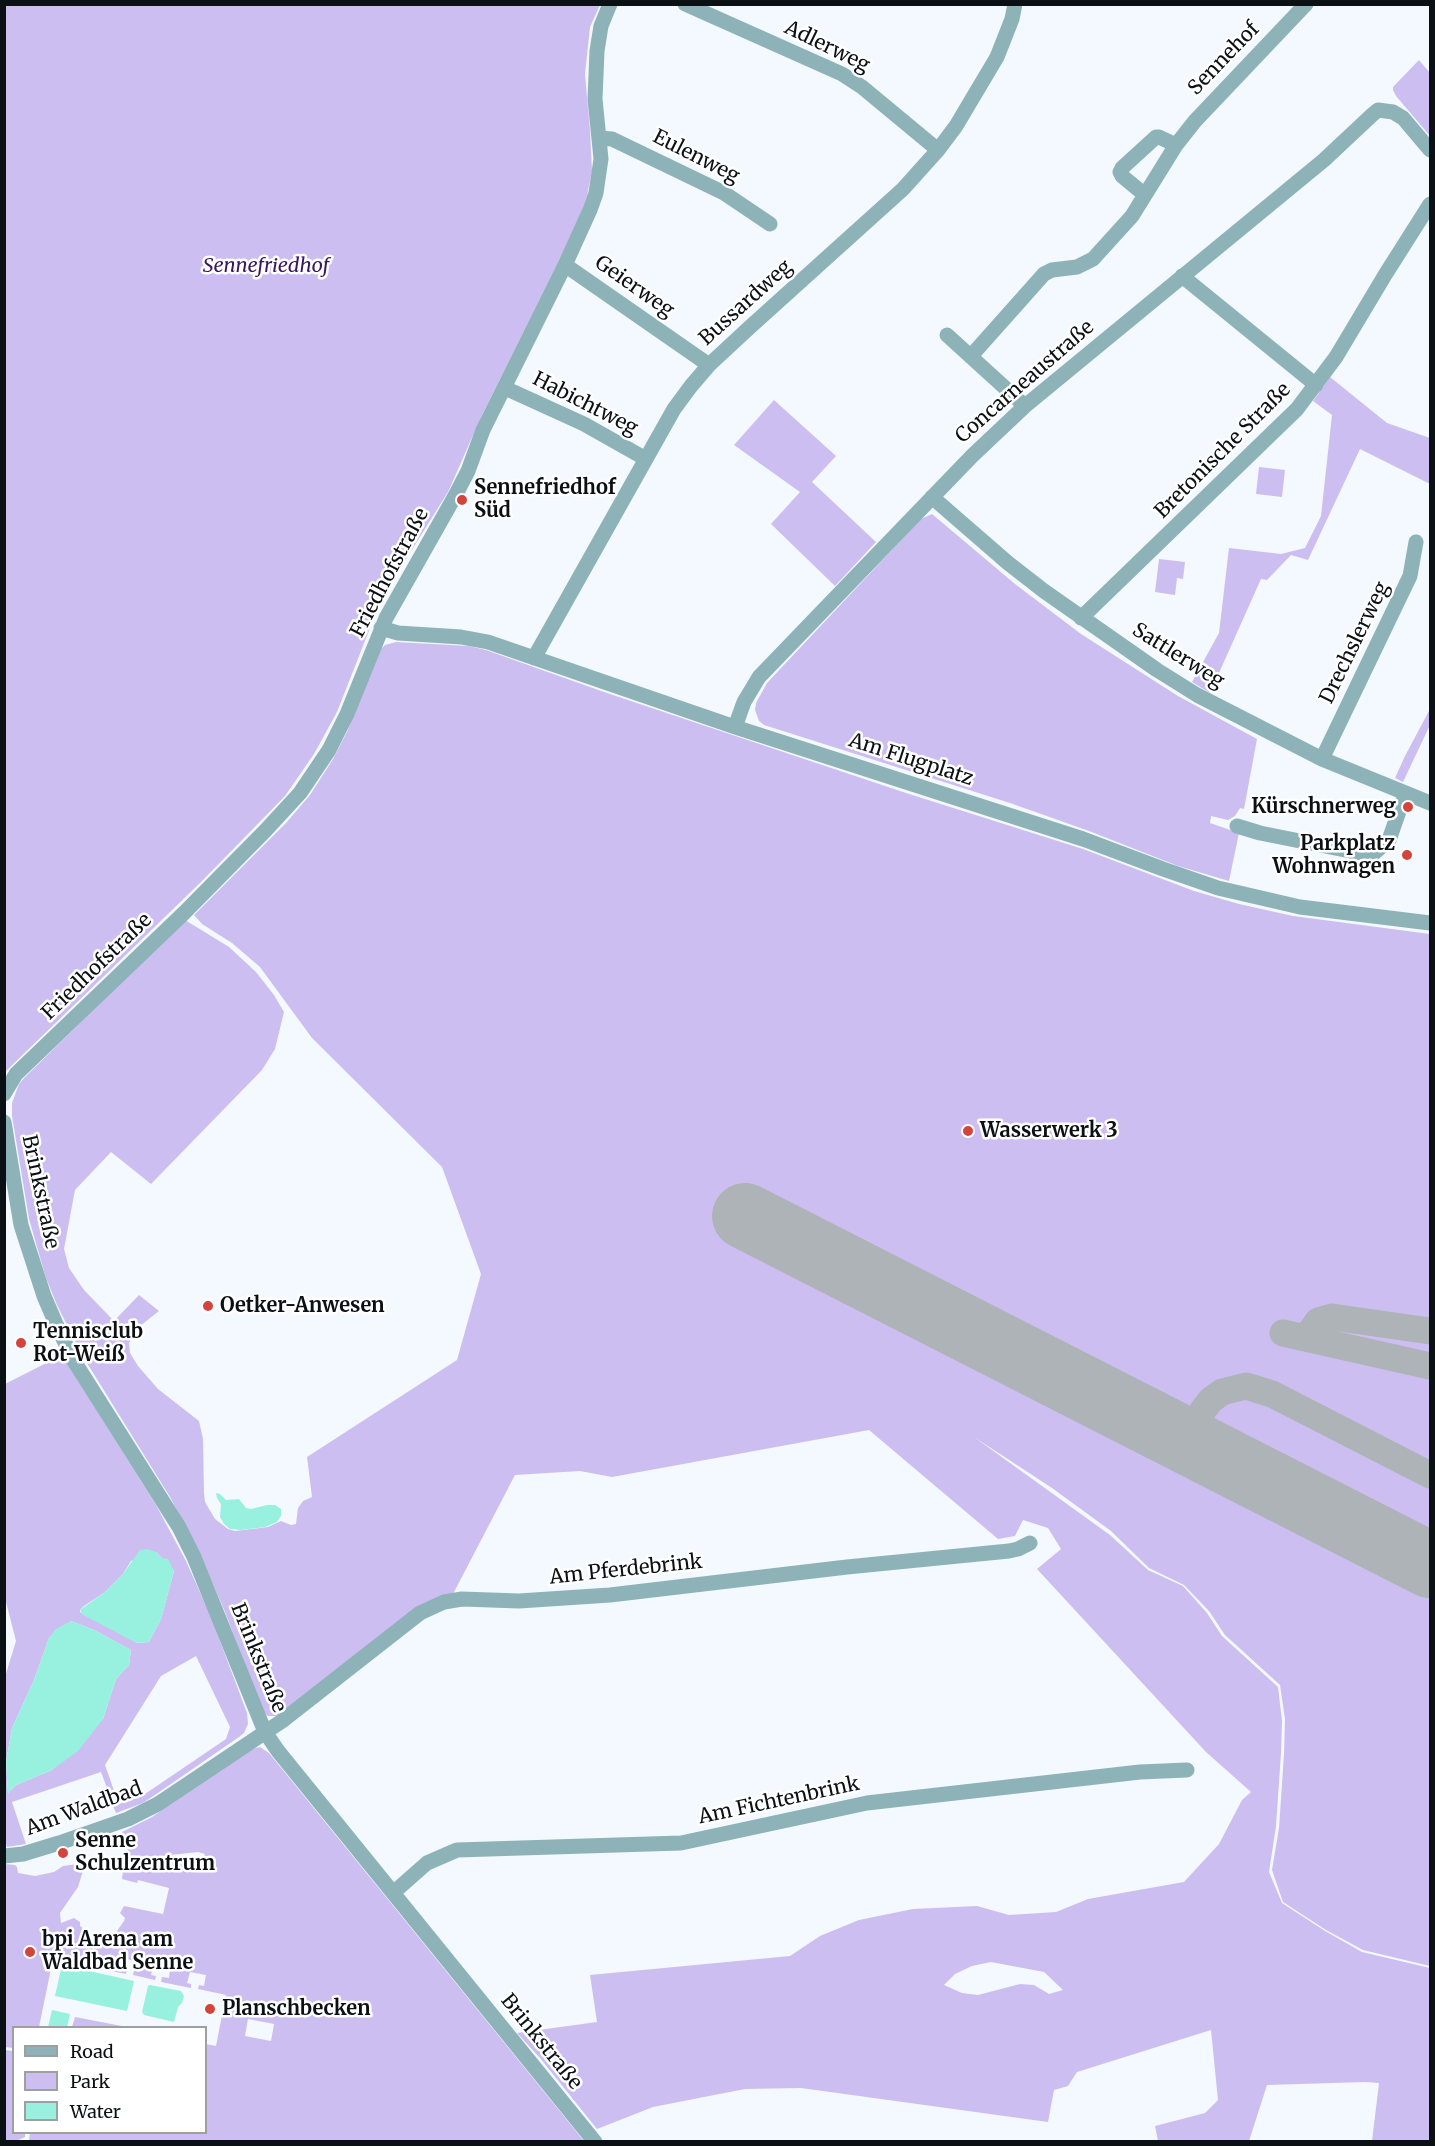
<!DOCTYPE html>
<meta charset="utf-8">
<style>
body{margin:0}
#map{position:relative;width:1435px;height:2146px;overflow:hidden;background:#f3f9fe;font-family:Merriweather,serif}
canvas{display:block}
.frame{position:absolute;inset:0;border:6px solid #0b1014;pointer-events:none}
.legend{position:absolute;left:12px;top:2026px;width:195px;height:108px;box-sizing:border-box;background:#fff;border:2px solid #9d9fa1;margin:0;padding:8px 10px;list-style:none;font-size:18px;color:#0b1014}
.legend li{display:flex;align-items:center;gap:12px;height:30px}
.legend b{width:30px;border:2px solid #9d9fa1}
</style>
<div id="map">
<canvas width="1435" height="2146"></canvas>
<div class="frame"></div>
<ul class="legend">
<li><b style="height:8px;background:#8db3b9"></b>Road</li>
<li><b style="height:16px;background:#cdbef2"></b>Park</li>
<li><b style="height:16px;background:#97f1de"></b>Water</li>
</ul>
</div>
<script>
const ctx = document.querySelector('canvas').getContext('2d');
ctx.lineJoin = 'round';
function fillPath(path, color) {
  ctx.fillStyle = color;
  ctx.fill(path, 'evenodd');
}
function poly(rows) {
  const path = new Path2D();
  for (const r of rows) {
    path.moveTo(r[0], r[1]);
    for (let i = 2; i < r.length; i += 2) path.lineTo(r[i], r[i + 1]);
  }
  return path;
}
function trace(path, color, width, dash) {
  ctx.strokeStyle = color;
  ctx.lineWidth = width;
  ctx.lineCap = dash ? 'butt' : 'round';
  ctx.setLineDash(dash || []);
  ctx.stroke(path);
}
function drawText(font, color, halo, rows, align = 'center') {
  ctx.font = font + ' Merriweather,serif';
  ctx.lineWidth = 5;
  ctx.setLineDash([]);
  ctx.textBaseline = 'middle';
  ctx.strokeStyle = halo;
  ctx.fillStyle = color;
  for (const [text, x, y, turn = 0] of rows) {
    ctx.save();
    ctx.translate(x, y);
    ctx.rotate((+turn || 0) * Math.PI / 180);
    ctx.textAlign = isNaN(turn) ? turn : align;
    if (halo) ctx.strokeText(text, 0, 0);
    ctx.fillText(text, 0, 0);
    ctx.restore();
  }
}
fillPath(poly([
 [5,5,600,5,590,27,585,74,590,130,592,171,587,196,578,223,482,415,448,492,393,580,372,623,337,712,314,754,285,796,246,836,201,882,5,1072],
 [1419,60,1430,73,1430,136,1396,96,1393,90,1393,87],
 [1330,377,1387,423,1430,438,1430,484,1360,449,1308,560,1291,555,1267,580,1261,579,1210,693,1192,682,1219,633,1229,548,1281,554,1305,548,1321,516,1332,415,1313,401],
 [774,400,836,456,812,482,876,542,835,586,771,524,800,492,734,445],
 [1259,467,1285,470,1282,497,1256,494],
 [932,514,1015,584,1081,634,1178,696,1257,739,1244,809,1240,808,1235,816,1228,820,1211,816,1210,823,1239,833,1229,881,1178,866,1089,831,1010,803,764,725,759,721,755,710,756,703,767,683,921,519],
 [1159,559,1185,562,1183,579,1177,578,1175,595,1155,592],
 [396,642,469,646,486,650,604,692,906,793,1083,849,1194,891,1239,904,1293,916,1430,934,1430,1966,1363,1950,1326,1930,1283,1902,1272,1870,1279,1828,1284,1754,1285,1719,1280,1685,1225,1635,1209,1611,1184,1585,1149,1568,1111,1531,1052,1488,974,1437,1110,1535,1148,1570,1183,1586,1207,1613,1222,1636,1278,1687,1282,1721,1281,1753,1276,1826,1269,1872,1282,1903,1325,1931,1362,1952,1430,1968,1430,2141,1372,2141,1379,2083,1365,2082,1267,2085,1249,2141,1158,2141,1155,2126,1205,2113,1218,2100,1211,2030,1077,2072,1068,2086,1054,2090,1048,2122,801,2088,745,2089,653,2107,597,2129,540,2058,517,2033,597,2022,590,1975,790,1956,820,1936,859,1920,913,1909,977,1906,1009,1915,1056,1912,1088,1899,1184,1882,1219,1844,1242,1800,1251,1792,1206,1752,1037,1569,1061,1549,1048,1528,1023,1520,1015,1536,998,1539,869,1430,612,1477,580,1471,515,1475,453,1594,278,1716,268,1716,263,1712,225,1612,200,1554,170,1497,82,1355,57,1305,46,1278,29,1219,12,1116,12,1103,19,1084,25,1077,185,920,229,947,256,972,274,995,284,1012,275,1049,262,1070,151,1184,111,1152,75,1190,64,1249,69,1268,84,1290,114,1321,139,1295,159,1311,140,1326,133,1336,129,1343,130,1353,138,1366,158,1389,199,1421,203,1439,204,1493,205,1502,215,1519,228,1529,235,1531,268,1527,281,1521,291,1525,296,1524,298,1508,303,1501,312,1497,307,1457,457,1360,481,1274,442,1167,312,1038,260,967,232,943,202,924,194,915,286,823,310,795,333,759,347,732,381,649,385,645],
 [991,1962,1044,1972,1063,1990,1049,1994,1034,1985,1020,1984,978,1995,962,1993,944,1985,955,1974,972,1966],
 [1430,709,1430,725,1403,782,1395,778,1405,756],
 [64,1354,77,1379,156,1505,186,1561,211,1617,247,1713,248,1724,244,1733,239,1737,152,1797,143,1803,116,1813,113,1806,142,1796,226,1739,230,1727,196,1656,161,1676,105,1765,117,1799,112,1801,101,1772,12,1802,26,1844,7,1847,5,1840,5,1677,16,1641,4,1594,5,1384],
 [156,1552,174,1571,161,1619,149,1642,137,1643,80,1612,80,1610,84,1606,105,1592,123,1574,131,1561],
 [71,1621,94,1630,131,1650,129,1665,116,1679,103,1719,52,1770,16,1785,8,1793,6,1762,12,1728,34,1680,49,1638],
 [260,1747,269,1753,584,2141,29,2141,30,2133,206,2132,206,2044,216,2046,226,1995,198,1989,199,1985,204,1986,206,1975,190,1972,187,1983,191,1984,191,1988,161,1982,162,1977,169,1978,170,1969,153,1966,151,1975,156,1976,155,1980,133,1975,134,1970,140,1971,141,1962,125,1959,122,1968,127,1969,126,1974,53,1959,39,2027,14,2028,13,2048,5,2047,5,1864,15,1865,17,1867,18,1873,35,1876,54,1872,63,1866,78,1864,83,1866,83,1871,78,1887,60,1913,61,1923,74,1918,80,1922,80,1926,107,1945,124,1921,125,1918,120,1913,124,1906,163,1914,169,1888,138,1880,137,1883,122,1879,124,1862,141,1863,203,1859,205,1854,198,1852,143,1858,130,1857,122,1832,152,1817,252,1749],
 [248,2019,274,2024,271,2041,245,2036],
 [75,2017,127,2027,72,2027],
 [5,2050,13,2051,14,2132,25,2133,25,2137,16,2141,5,2141]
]), '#cdbef2');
fillPath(poly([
 [216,1493,220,1494,226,1500,239,1499,246,1508,251,1509,267,1505,275,1505,281,1509,281,1516,277,1522,265,1527,241,1530,230,1529,224,1524,220,1517,221,1504,217,1498],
 [147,1549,156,1552,162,1558,168,1559,174,1571,161,1619,149,1642,137,1643,83,1615,80,1610,105,1592,123,1574,140,1550],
 [71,1621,94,1630,131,1650,129,1665,116,1679,103,1719,78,1751,52,1770,16,1785,8,1794,6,1762,12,1728,34,1680,49,1638,56,1629],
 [62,1965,134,1981,127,2011,55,1996],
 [150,1985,181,1991,184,1996,182,2003,178,2007,174,2022,144,2015,142,2012,148,1986],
 [52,2010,70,2014,67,2027,48,2027]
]), '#97f1de');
trace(poly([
 [1283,1333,1430,1366],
 [1309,1338,1311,1331,1318,1321,1332,1317,1430,1331],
 [1205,1451,1200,1445,1195,1434,1197,1421,1203,1410,1211,1400,1222,1392,1246,1386,1272,1394,1430,1475]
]), '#aeb3b8', 27);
trace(poly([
 [745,1216,1430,1565]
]), '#aeb3b8', 66);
trace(poly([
 [685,4,842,74,862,87,938,150],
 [599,138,612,139,724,193,770,224],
 [1145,195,1122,176,1120,172,1122,168,1156,137,1159,137,1176,145],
 [565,265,709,365],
 [1182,276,1316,385],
 [947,335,1025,406],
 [971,356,1044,274,1052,270,1077,267,1093,259,1132,216,1176,145,1195,121,1306,4],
 [505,388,584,424,646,459],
 [932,497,1008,563,1044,591,1157,670,1197,695,1322,759,1430,803],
 [1081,618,1297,409,1336,357,1385,275,1430,204],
 [381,628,398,633,461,637,488,642,735,727,1083,839,1163,869,1218,888,1300,907,1430,923],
 [534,658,674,409,691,386,709,365,750,327,903,189,938,150,956,126,997,57,1012,19,1015,4],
 [735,727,744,702,759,677,972,456,1025,406,1324,160,1372,115,1378,110,1393,112,1403,118,1430,150],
 [1322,759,1410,576,1416,542],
 [1237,826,1260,833,1360,853,1374,853,1389,840,1405,794],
 [4,1094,16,1074,184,913,265,831,300,793,329,750,347,714,386,618,455,496,468,471,483,430,565,265,590,210,596,193,601,159,595,99,597,51,601,26,610,4],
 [4,1122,21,1225,44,1296,56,1324,74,1361,179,1527,194,1557,265,1732,278,1751,595,2142],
 [4,1856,23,1854,59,1843,128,1819,158,1804,282,1721,420,1613,444,1602,462,1599,519,1601,610,1595,847,1567,1009,1551,1018,1549,1030,1543],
 [393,1893,427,1863,457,1850,681,1843,867,1803,1140,1772,1187,1770]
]), '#8db3b9', 15);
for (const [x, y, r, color] of [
 [462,500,6,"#d3453c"],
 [1408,807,6,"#d3453c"],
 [1407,855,6,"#d3453c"],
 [968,1131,6,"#d3453c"],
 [208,1306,6,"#d3453c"],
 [21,1343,6,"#d3453c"],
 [63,1853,6,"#d3453c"],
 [30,1952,6,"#d3453c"],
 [210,2009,6,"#d3453c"]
]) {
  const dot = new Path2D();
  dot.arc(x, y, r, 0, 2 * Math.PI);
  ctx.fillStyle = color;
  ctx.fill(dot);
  trace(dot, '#fff', 2);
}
drawText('20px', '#0b1014', '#fff', [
 ["Adlerweg",827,47,26],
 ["Sennehof",1224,59,-46],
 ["Eulenweg",696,157,27],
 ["Geierweg",634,287,35],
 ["Bussardweg",746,303,-42],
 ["Concarneaustraße",1025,382,-41],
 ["Habichtweg",585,404,27],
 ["Bretonische Straße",1223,451,-45],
 ["Friedhofstraße",390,573,-62],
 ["Drechslerweg",1355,643,-64],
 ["Sattlerweg",1178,656,32],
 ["Am Flugplatz",911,760,18],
 ["Friedhofstraße",97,967,-44],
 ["Brinkstraße",40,1192,78],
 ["Am Pferdebrink",626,1570,-6],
 ["Brinkstraße",258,1658,68],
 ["Am Fichtenbrink",779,1801,-12],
 ["Am Waldbad",84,1809,-20],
 ["Brinkstraße",541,2042,51]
]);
drawText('italic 20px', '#371760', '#fff', [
 ["Sennefriedhof",266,266]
]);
drawText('bold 20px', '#0b1014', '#fff', [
 ["Sennefriedhof",474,488],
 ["Süd",474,511],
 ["Kürschnerweg",1396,807,"right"],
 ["Parkplatz",1395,844,"right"],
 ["Wohnwagen",1395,867,"right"],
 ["Wasserwerk 3",980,1131],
 ["Oetker-Anwesen",220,1306],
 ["Tennisclub",33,1332],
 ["Rot-Weiß",33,1355],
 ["Senne",75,1841],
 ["Schulzentrum",75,1864],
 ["bpi Arena am",42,1940],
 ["Waldbad Senne",42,1963],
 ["Planschbecken",222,2009]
], 'left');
</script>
